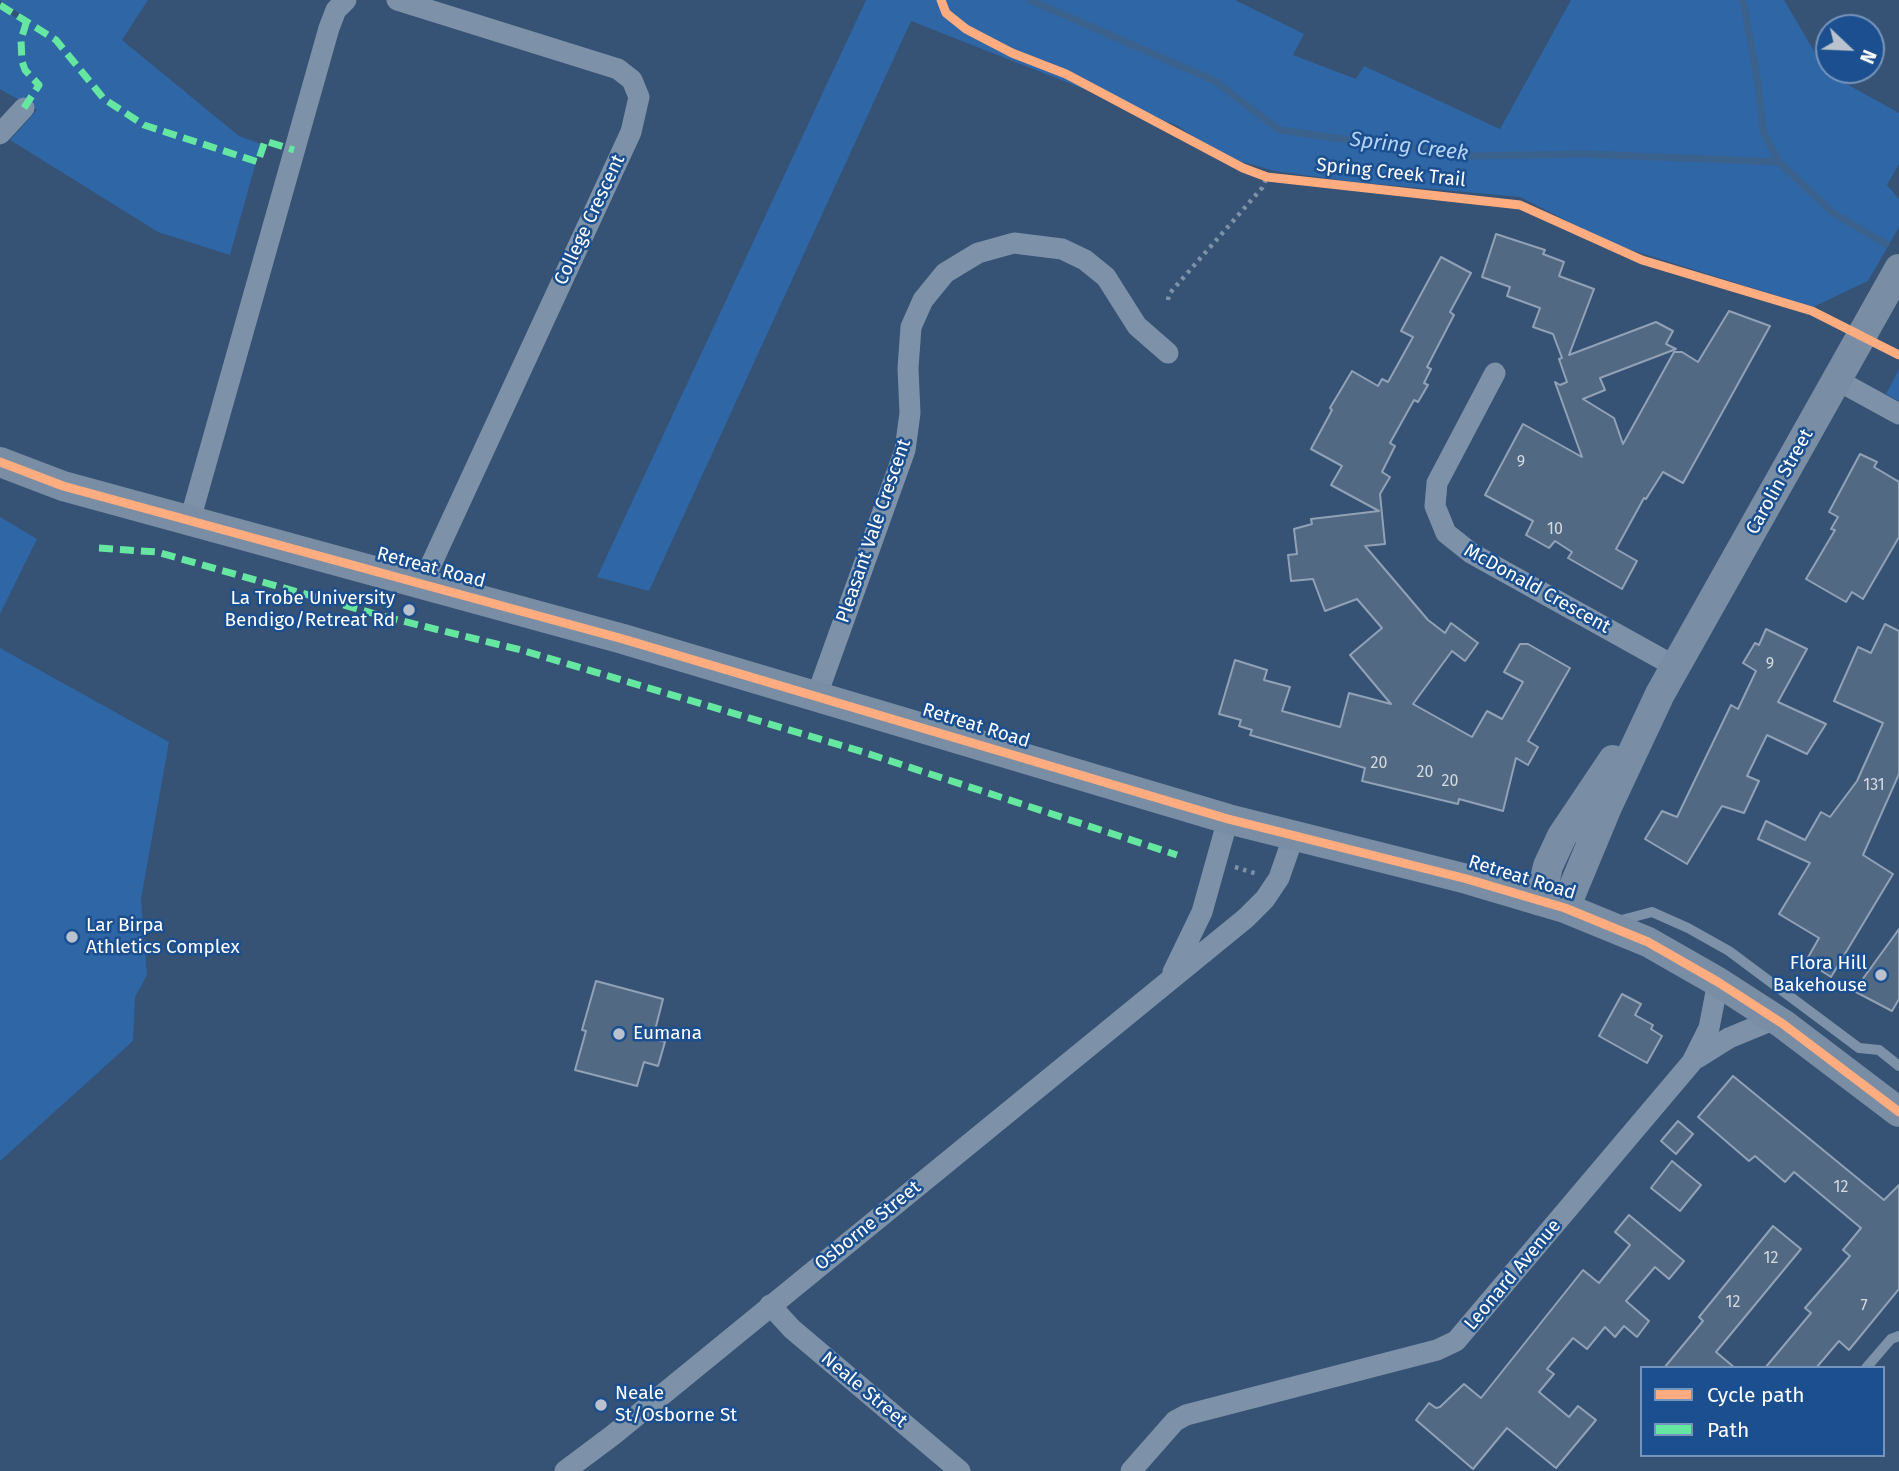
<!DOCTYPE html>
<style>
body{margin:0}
#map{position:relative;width:1899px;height:1471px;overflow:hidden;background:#365274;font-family:"Fira Sans",sans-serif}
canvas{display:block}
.legend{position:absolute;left:1640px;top:1366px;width:245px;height:91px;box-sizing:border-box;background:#1b4f8f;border:2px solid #7695bc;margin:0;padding:9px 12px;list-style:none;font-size:21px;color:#fff}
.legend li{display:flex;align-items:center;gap:14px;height:35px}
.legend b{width:35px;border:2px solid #7695bc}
.north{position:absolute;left:1815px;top:14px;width:70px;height:70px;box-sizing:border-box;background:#1b4f8f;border:2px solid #7695bc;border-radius:50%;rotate:113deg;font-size:19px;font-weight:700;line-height:28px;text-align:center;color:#fff}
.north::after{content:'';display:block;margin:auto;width:24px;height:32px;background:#b9c2ce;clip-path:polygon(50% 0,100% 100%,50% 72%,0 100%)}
</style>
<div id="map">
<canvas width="1899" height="1471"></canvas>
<ul class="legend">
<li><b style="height:9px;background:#ffac80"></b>Cycle path</li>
<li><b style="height:9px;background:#66e7a1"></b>Path</li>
</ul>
<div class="north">N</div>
</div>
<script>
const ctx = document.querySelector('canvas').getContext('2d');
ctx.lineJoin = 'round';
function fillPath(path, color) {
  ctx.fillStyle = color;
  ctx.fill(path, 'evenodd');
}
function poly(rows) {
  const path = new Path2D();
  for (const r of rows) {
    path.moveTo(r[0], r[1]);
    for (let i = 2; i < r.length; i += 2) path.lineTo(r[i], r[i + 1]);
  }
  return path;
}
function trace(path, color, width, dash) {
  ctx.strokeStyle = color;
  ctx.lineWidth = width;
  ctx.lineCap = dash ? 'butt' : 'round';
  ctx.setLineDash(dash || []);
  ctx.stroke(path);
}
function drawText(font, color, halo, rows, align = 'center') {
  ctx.font = font + ' "Fira Sans",sans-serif';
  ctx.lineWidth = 5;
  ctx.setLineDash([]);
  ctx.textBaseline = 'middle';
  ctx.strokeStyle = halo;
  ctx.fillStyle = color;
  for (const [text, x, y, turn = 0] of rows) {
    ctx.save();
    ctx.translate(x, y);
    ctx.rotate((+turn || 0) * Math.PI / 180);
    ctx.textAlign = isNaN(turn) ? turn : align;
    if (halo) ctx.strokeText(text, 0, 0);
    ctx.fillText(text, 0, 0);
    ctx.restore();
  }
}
fillPath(poly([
 [0,0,148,0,122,40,239,136,261,144,230,255,158,232,10,140,37,110,0,89,0,8,20,20,23,16],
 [866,0,1235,0,1304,34,1293,55,1356,79,1364,66,1500,129,1571,0,1784,0,1827,73,1899,113,1899,164,1887,185,1899,199,1899,227,1868,281,1813,307,1612,244,1520,197,1353,182,1275,171,1235,160,1206,146,1178,126,911,21,649,591,597,577],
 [1899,369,1899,401,1886,394],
 [0,517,37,539,0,614],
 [0,648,169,742,141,899,147,975,135,997,133,1041,0,1161]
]), '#2f66a5');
trace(poly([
 [1030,0,1215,81,1279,130,1466,156,1586,154,1779,162],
 [1743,0,1758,83,1763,131,1779,162,1833,213,1886,244]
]), '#3b618d', 7);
const building = poly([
 [1496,234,1545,250,1543,254,1564,262,1559,276,1594,289,1569,355,1656,322,1673,331,1666,344,1676,349,1600,378,1605,390,1583,399,1614,418,1623,444,1674,352,1682,352,1698,362,1729,311,1770,326,1683,483,1663,472,1646,499,1644,498,1616,549,1637,561,1622,589,1568,558,1572,552,1555,541,1549,548,1526,535,1533,521,1485,495,1523,424,1582,457,1555,382,1560,385,1567,382,1559,359,1562,358,1553,334,1533,327,1540,308,1507,296,1510,287,1482,277,1496,234],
 [1441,257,1471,273,1450,312,1454,315,1427,367,1431,369,1424,383,1428,385,1418,402,1414,400,1390,443,1395,446,1382,472,1390,477,1380,494,1385,544,1365,546,1428,620,1445,633,1451,623,1478,643,1465,661,1452,651,1413,704,1472,737,1487,711,1502,719,1523,682,1504,672,1520,644,1528,644,1570,668,1528,741,1538,747,1528,765,1516,758,1503,811,1459,799,1458,804,1362,781,1365,768,1250,735,1252,730,1239,726,1241,720,1219,714,1235,660,1267,670,1264,680,1290,687,1282,711,1340,727,1349,693,1391,704,1350,655,1382,628,1357,599,1325,611,1313,579,1291,581,1288,555,1297,554,1294,529,1312,524,1311,519,1379,511,1331,485,1342,466,1311,449,1332,410,1330,408,1352,371,1378,386,1382,379,1388,382,1413,337,1401,331,1441,257],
 [1860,454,1877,462,1874,467,1899,482,1899,537,1863,599,1852,592,1846,602,1806,579,1835,530,1831,529,1838,517,1829,512,1860,454],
 [1885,624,1899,631,1899,774,1863,855,1893,874,1831,977,1806,961,1819,938,1779,914,1810,863,1758,839,1766,821,1805,840,1821,812,1830,817,1857,781,1883,723,1834,701,1858,647,1871,653,1885,624],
 [1766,629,1807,649,1778,702,1826,724,1807,754,1767,735,1747,776,1759,781,1744,813,1722,806,1687,864,1645,839,1662,811,1677,817,1731,705,1738,709,1756,671,1743,663,1755,643,1759,645,1766,629],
 [1899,929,1899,999,1892,1011,1854,991,1899,929],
 [596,981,663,999,653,1038,665,1042,658,1066,644,1062,637,1086,575,1070,586,1031,582,1030,596,981],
 [1622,994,1641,1004,1635,1015,1653,1025,1651,1029,1662,1036,1647,1063,1599,1036,1622,994],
 [1733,1076,1884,1200,1899,1185,1899,1289,1849,1350,1839,1341,1816,1368,1765,1368,1811,1313,1805,1308,1850,1256,1843,1250,1861,1228,1794,1172,1785,1182,1755,1156,1749,1161,1698,1117,1733,1076],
 [1678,1121,1693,1134,1676,1154,1661,1141,1678,1121],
 [1672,1161,1701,1185,1680,1211,1651,1188,1672,1161],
 [1629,1215,1684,1261,1669,1279,1655,1267,1626,1301,1649,1321,1637,1337,1624,1326,1615,1337,1605,1327,1587,1349,1573,1338,1547,1369,1554,1374,1539,1392,1569,1417,1578,1406,1596,1420,1556,1468,1507,1428,1473,1469,1416,1420,1429,1403,1436,1408,1440,1407,1464,1384,1481,1398,1583,1270,1599,1283,1630,1245,1615,1232,1629,1215],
 [1773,1226,1801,1249,1716,1352,1735,1368,1664,1368,1703,1321,1699,1317,1773,1226]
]);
fillPath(building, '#526984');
trace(building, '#92a2b6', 2);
trace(poly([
 [1168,300,1169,294,1262,188,1267,177],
 [1235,867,1257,874]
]), '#7d92a8', 4.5, [3.5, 5]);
trace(poly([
 [1614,922,1652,912,1688,928,1729,951,1859,1048,1879,1050,1899,1066],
 [1866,1368,1891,1339,1899,1336]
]), '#7d92a8', 10);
trace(poly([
 [397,0,618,69,632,80,639,97,631,132,422,584],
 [0,134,24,108],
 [1495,373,1437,483,1435,506,1446,533,1471,553,1676,667],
 [1837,380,1899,414],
 [190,520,329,28,336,10,346,0],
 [817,695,905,450,910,413,908,368,911,327,923,300,945,273,978,253,1014,243,1062,249,1085,260,1106,277,1137,326,1168,353],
 [1173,972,1202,912,1228,819],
 [1697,1058,1729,1038,1775,1019],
 [770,1305,792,1329,960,1471],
 [565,1471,613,1435,1246,918,1265,899,1279,878,1294,835],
 [1131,1471,1175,1421,1186,1415,1437,1350,1456,1341,1692,1062,1709,1028,1718,982]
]), '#7d92a8', 21);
trace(poly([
 [0,462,63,486,623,639,1228,819,1467,879,1565,908,1648,942,1718,982,1783,1024,1899,1112],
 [1540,901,1548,866,1562,836,1613,760],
 [1565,908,1607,807,1660,694,1899,269]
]), '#798da4', 30);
trace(poly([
 [0,5,56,40,104,99,144,125,258,162,265,141,294,150],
 [24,108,39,85,25,70,22,61,21,40,27,20],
 [99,548,157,552,386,617,521,650,863,752,1177,855]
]), '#66e7a1', 7, [14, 7]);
trace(poly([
 [941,0,946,13,966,29,1012,53,1066,74,1243,168,1267,177,1520,205,1642,260,1812,311,1899,355],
 [0,462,63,486,623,639,1228,819,1467,879,1565,908,1648,942,1718,982,1783,1024,1899,1112]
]), '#ffac80', 9);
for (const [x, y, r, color] of [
 [409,610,7,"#b9c2ce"],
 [72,937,7,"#b9c2ce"],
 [1881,975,7,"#b9c2ce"],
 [619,1034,7,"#b9c2ce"],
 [601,1405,7,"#b9c2ce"]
]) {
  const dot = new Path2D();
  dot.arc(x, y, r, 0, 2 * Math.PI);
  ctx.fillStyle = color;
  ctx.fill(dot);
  trace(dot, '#1b4f8f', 2.5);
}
drawText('16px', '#d4dae0', null, [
 ["9",1521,463],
 ["10",1555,530],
 ["9",1770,665],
 ["20",1379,764],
 ["20",1425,773],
 ["20",1450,782],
 ["131",1874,786],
 ["12",1841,1188],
 ["12",1771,1259],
 ["12",1733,1303],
 ["7",1864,1307]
]);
drawText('19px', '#fff', '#1b4f8f', [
 ["Spring Creek Trail",1391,173,6],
 ["College Crescent",590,220,-65],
 ["Carolin Street",1780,482,-61],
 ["Pleasant Vale Crescent",874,531,-71],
 ["Retreat Road",431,568,15],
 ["McDonald Crescent",1537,589,29],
 ["Retreat Road",976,726,17],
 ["Retreat Road",1522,878,17],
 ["Osborne Street",868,1226,-39],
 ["Leonard Avenue",1513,1275,-50],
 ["Neale Street",864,1390,40]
]);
drawText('19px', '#fff', '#1b4f8f', [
 ["La Trobe University",395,599,"right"],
 ["Bendigo/Retreat Rd",395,621,"right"],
 ["Lar Birpa",86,926],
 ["Athletics Complex",86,948],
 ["Flora Hill",1867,964,"right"],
 ["Bakehouse",1867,986,"right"],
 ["Eumana",633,1034],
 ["Neale",615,1394],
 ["St/Osborne St",615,1416]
], 'left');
drawText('italic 21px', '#b5d3f5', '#1b4f8f', [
 ["Spring Creek",1409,147,7]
]);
</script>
